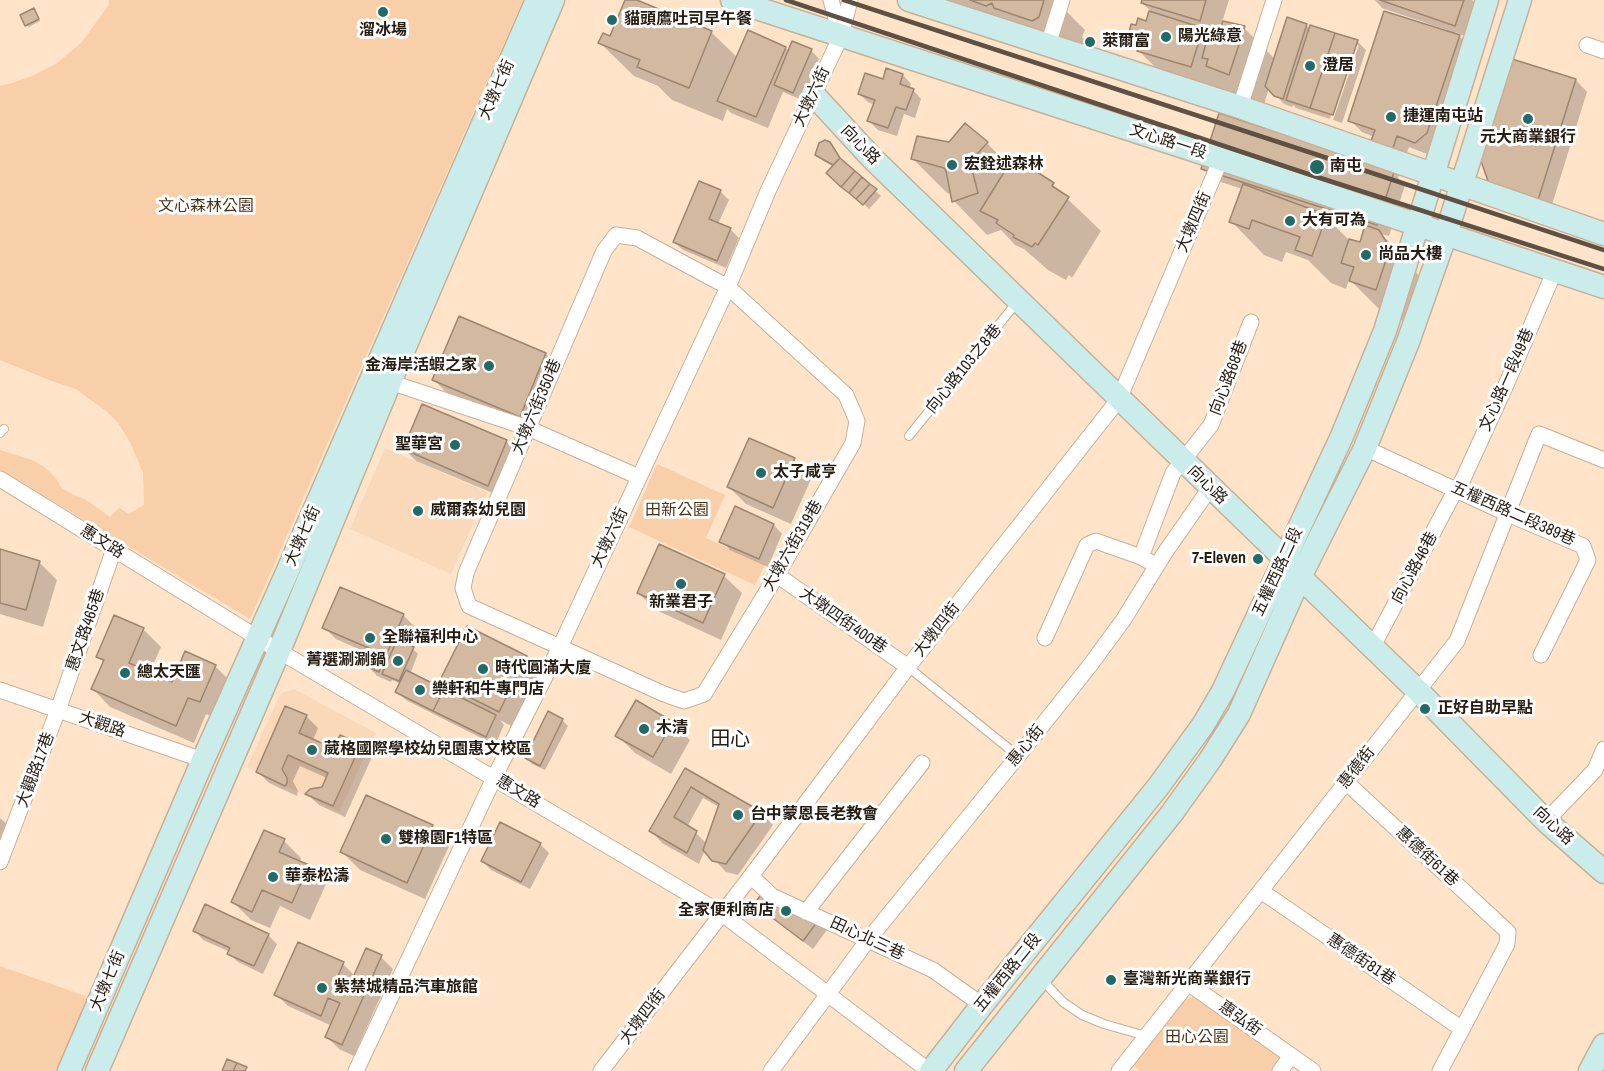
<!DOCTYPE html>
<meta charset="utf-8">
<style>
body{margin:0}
canvas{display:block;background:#ffe4ca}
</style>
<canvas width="1604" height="1071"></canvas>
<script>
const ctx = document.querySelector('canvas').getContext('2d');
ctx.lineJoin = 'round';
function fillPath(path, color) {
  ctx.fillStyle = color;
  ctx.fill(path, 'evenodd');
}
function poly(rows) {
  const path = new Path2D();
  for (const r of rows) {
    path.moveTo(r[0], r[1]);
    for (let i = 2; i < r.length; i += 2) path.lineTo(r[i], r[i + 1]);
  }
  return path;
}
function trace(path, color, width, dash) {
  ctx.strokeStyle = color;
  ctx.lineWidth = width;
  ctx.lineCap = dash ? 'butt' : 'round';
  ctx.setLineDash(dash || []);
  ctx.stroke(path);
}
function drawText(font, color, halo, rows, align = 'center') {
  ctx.font = font + ' "Archivo Narrow","Noto Sans TC",sans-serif';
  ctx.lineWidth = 6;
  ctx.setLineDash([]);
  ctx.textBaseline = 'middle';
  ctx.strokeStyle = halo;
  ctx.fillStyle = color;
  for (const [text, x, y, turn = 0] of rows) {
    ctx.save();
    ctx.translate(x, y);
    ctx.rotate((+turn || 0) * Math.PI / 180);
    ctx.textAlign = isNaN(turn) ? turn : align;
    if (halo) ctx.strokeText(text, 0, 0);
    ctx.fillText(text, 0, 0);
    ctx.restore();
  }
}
fillPath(poly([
 [385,448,487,492,451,574,350,529],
 [294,689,376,733,339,812,247,767,281,693]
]), '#fad9ba');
fillPath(poly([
 [109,0,523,0,250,619,0,470,0,450,32,460,43,466,55,477,62,488,73,495,85,499,110,517,119,508,129,514,144,505,143,473,130,442,118,423,106,411,76,389,54,382,0,360,0,86,9,84,32,76,57,63,82,42,108,6],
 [657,464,725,495,706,538,765,565,755,585,629,527],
 [0,966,91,998,59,1071,0,1071],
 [1197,996,1284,1058,1274,1071,1140,1071,1133,1065,1185,999]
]), '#f8cfa8');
fillPath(poly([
 [627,0,633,0,711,32,738,58,786,48,790,52,811,50,819,59,802,100,783,92,768,128,731,113,727,109,723,121,672,100,658,86,634,76,600,43,611,38],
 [905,0,1055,0,1085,30,1082,37,1086,41,1080,59,920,16],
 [1143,0,1229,0,1222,22,1244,28,1275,59,1306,25,1310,29,1311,26,1358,42,1366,50,1342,123,1333,120,1359,45,1355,45,1330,119,1296,108,1293,105,1292,107,1284,104,1269,88,1263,108,1181,93,1139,51,1140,47,1133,40,1134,36,1130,32,1147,23,1151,11,1142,3],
 [1375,0,1472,0,1478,6,1467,37,1455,32,1471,48,1439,145,1427,154,1409,147,1398,178,1405,185,1389,236,1381,234,1412,265,1423,283,1410,323,1384,314,1349,279,1346,289,1331,283,1308,260,1286,252,1282,262,1264,255,1231,221,1242,189,1215,180,1203,168,1365,162,1374,137,1362,132,1350,120,1447,33,1447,30,1382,8],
 [1325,216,1366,229,1360,244,1350,241],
 [34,10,40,21,29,27,26,25],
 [903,75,911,84,909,89,913,90,921,99,915,118,904,114,897,136,878,130,869,121,875,105,868,102,859,94,883,81],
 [1576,80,1587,92,1550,211,1503,196],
 [829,143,835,150,844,163,881,196,869,209,861,201,834,167,822,160,816,154],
 [987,143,1010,167,1025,172,1028,168,1053,185,1101,231,1072,278,1069,275,1066,280,1048,270,1024,249,1015,245,1001,230,987,235,954,201,952,194,947,193,913,159,950,144],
 [720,191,729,200,718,224,730,229,739,238,726,268,683,250,674,242],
 [546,354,557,366,532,428,446,392,434,380],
 [422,406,507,442,518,454,500,496,416,461,404,449],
 [749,440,794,460,812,477,791,524,746,504,729,487],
 [736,508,774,525,782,534,768,567,730,550,721,541],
 [0,551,39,562,57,580,43,627,0,614],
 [724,576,742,593,721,640,656,610,638,593],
 [341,589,404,616,415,627,407,646,413,649,418,654,410,674,455,695,441,682,526,657,544,675,517,729,500,720,504,725,495,745,406,700,397,692,401,684,392,680,391,682,377,676,366,664,370,654,336,639,324,627],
 [143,629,161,647,149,674,173,684,215,666,233,684,218,719,206,714,194,743,110,707,93,689,104,663,98,656],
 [286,708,306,716,318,728,313,740,334,750,341,737,360,746,372,757,345,817,319,805,307,794,323,789,327,778,300,766,293,781,298,791,297,796,269,783,257,771],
 [562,720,568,726,545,770,532,764,527,758],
 [672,723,690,740,671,774,635,753,617,735],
 [686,770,761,813,773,825,738,875,726,872,705,850,699,864,662,843,651,831],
 [703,798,719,807,707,844,696,833,687,827],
 [0,818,14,830,0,868],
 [432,826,450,844,425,899,360,870,342,852],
 [284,841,301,858,300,862,308,866,326,884,310,920,280,906,270,928,251,920,233,902],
 [540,844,549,853,530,889,491,870,482,861],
 [206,906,268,935,277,944,263,974,238,962,229,954,230,952,203,940,195,931],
 [765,912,829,927,813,949],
 [367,950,381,957,393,969,354,1056,339,1049,327,1037,332,1026,288,1006,276,994,343,964,355,976]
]), '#0003');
const building = poly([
 [625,0,637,0,712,31,689,88,637,67,640,60,598,43,603,33,610,36,625,0],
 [970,0,1044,0,1039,17,1032,21,994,8,992,3,986,6,970,0],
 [1142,0,1206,0,1200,21,1141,3,1142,0],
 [1380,0,1464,0,1455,26,1380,0],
 [34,8,39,19,25,26,20,15,34,8],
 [1149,11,1203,28,1191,67,1137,51,1140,43,1131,40,1133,34,1129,33,1131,24,1136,25,1138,18,1146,21,1149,11],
 [1384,11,1460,35,1427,133,1415,143,1397,136,1386,169,1394,172,1377,225,1201,169,1219,113,1364,160,1375,130,1348,121,1384,11],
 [1287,17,1307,24,1283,99,1274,96,1265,86,1287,17],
 [1223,21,1245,26,1229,75,1206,66,1208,59,1202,58,1209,32,1218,34,1223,21],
 [1310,25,1335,33,1310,108,1286,100,1310,25],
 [748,30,786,47,756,117,717,101,748,30],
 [1335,33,1358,40,1333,115,1310,108,1335,33],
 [792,41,812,49,793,93,774,85,792,41],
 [1512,59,1576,79,1538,200,1489,184,1480,158,1512,59],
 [886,68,903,74,900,84,914,89,906,110,896,107,888,128,867,121,875,100,858,94,865,73,883,79,886,68],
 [965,123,988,142,970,162,978,193,952,202,946,171,944,168,911,159,917,136,949,142,965,123],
 [825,140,830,142,840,158,833,165,815,155,819,143,825,140],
 [840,158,855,171,841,187,826,173,840,158],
 [1011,161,1025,170,1028,166,1054,183,1052,186,1069,197,1038,245,1035,243,1032,247,1013,237,1014,235,996,223,998,220,980,211,1011,161],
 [855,171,862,177,849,193,841,187,855,171],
 [862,177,870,184,856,199,849,193,862,177],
 [699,181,721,190,709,219,731,228,717,261,673,242,699,181],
 [870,184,877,189,863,205,856,199,870,184],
 [1243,184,1327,215,1312,256,1295,250,1300,237,1252,220,1249,229,1229,222,1243,184],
 [1365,225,1379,230,1390,248,1376,290,1349,281,1354,267,1341,263,1349,239,1360,242,1365,225],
 [459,316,546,353,520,417,432,380,459,316],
 [422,404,507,440,488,486,403,449,422,404],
 [749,438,795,458,773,508,727,487,749,438],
 [735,506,774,524,759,559,719,542,735,506],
 [659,544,725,574,703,623,637,593,659,544],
 [0,549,40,561,26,610,0,603,0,549],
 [340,587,404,614,379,672,364,665,371,649,322,628,340,587],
 [114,615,144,628,129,663,172,682,185,651,216,665,200,702,188,698,176,726,91,689,104,660,96,657,114,615],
 [467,626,527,656,499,712,439,682,467,626],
 [397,640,414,647,399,681,382,674,397,640],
 [406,670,444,689,433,711,395,692,406,670],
 [444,689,496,715,486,737,433,711,444,689],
 [636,700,673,722,653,757,615,736,636,700],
 [285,706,307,715,299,733,333,748,340,735,361,744,333,806,305,794,310,789,322,787,328,773,288,755,282,769,287,778,287,783,285,786,256,772,285,706],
 [548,711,563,719,540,766,525,758,548,711],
 [685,768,762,812,726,864,712,861,703,850,719,804,691,787,674,817,697,831,687,853,649,831,685,768],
 [366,795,433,825,407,883,340,852,366,795],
 [500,822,541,843,521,882,481,861,500,822],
 [264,830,285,839,279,852,309,865,292,903,262,890,252,912,231,902,264,830],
 [766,888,821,917,803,941,754,904,766,888],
 [205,904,269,934,254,966,227,954,230,948,193,931,205,904],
 [298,942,344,962,338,976,351,982,366,948,382,955,342,1045,325,1037,340,1003,328,998,321,1016,274,995,298,942],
 [227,1059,237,1063,233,1071,222,1071,227,1059],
 [237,1063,247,1067,245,1071,233,1071,237,1063]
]);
fillPath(building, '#d3b9a0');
trace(building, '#9e856e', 1.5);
const lane = poly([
 [0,433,4,429],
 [909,436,1017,302],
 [908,667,1018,756],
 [1042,980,1063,1002,1082,1015,1104,1024,1146,1036]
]);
const street = poly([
 [831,0,840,33],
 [1048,45,1062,0],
 [1587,45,1604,51],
 [1240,107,1274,0],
 [616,235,637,238,728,287,846,395,857,421,853,443,777,575,704,694,684,701,664,694,469,606,463,588,466,573,604,251,616,235],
 [390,382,528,428,639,477],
 [1365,448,1508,514,1583,546,1588,560,1541,655],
 [0,479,279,651,721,913,929,1071],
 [1458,490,1506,385,1555,270],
 [1141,557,1173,473,1211,425,1251,322],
 [777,575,908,667],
 [1045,638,1087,545,1096,541,1141,557,1150,562],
 [1373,646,1456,489],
 [0,690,203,760],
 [1346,782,1508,932,1507,944,1440,1071],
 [1546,821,1595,770,1604,749],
 [0,862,58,710,114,549],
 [751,876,772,896,933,970,982,1005],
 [1261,891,1462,1029],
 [806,912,922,763],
 [1188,983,1313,1071],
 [356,1071,494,778,560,647,728,287,768,191,841,36,850,0],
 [601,1071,751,876,908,667,1119,399,1221,159],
 [771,1071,868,940,1018,756,1091,664,1124,619,1164,554,1210,488],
 [1119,1071,1457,641,1539,434,1604,460],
 [1280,1071,1291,1056]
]);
const secondary = poly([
 [732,0,1221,159,1604,287],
 [909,0,1240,107,1604,234],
 [813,94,871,157,1284,558,1300,577,1418,691,1546,821,1604,872],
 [69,1071,203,760,285,577,537,0],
 [97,1071,279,651,390,382,553,0],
 [931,1071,982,1005,1158,787,1203,725,1223,691,1342,436,1385,331,1487,0],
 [966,1071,1172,813,1210,760,1239,714,1300,577,1365,448,1408,342,1446,234,1520,0],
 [1590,1071,1604,1045]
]);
trace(lane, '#c9af96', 10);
trace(street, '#c9af96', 17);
trace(secondary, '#c9af96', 25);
trace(lane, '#fff', 8);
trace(street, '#fff', 15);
trace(secondary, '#caedec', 22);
trace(poly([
 [786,0,1314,176,1604,269],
 [844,0,1321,156,1604,250]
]), '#5e5042', 4.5);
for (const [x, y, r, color] of [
 [383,12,6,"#206b68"],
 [612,20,6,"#206b68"],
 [1166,37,6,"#206b68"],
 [1090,42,6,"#206b68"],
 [1310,66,6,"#206b68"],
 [1391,117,6,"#206b68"],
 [1528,119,6,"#206b68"],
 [952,165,6,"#206b68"],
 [1317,167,8,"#206b68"],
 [1290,221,6,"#206b68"],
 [1366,255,6,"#206b68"],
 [489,366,6,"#206b68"],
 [455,445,6,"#206b68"],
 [761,473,6,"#206b68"],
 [418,511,6,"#206b68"],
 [1258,559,6,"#206b68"],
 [681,584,6,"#206b68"],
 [370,638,6,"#206b68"],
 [398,661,6,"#206b68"],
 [483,669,6,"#206b68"],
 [125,673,6,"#206b68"],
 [420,690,6,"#206b68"],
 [1425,709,6,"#206b68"],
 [644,729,6,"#206b68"],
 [312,750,6,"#206b68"],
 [738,815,6,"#206b68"],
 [386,839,6,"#206b68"],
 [273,877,6,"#206b68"],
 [786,911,6,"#206b68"],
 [1111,980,6,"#206b68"],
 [322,988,6,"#206b68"]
]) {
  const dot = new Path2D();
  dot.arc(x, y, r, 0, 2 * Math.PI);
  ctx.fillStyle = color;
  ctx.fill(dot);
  trace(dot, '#fff', 2);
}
drawText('bold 16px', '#251c12', '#fff', [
 ["貓頭鷹吐司早午餐",624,20],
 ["溜冰場",383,31,"center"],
 ["陽光綠意",1178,37],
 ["萊爾富",1102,42],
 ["澄居",1322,66],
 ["捷運南屯站",1403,117],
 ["元大商業銀行",1528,138,"center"],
 ["宏銓述森林",964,165],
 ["南屯",1330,167],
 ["大有可為",1302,221],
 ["尚品大樓",1378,255],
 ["金海岸活蝦之家",477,366,"right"],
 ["聖華宮",443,445,"right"],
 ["太子咸亨",773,473],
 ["威爾森幼兒園",430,511],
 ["7-Eleven",1246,559,"right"],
 ["新業君子",681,603,"center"],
 ["全聯福利中心",382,638],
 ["菁選涮涮鍋",386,661,"right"],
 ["時代圓滿大廈",495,669],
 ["總太天匯",137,673],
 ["樂軒和牛專門店",432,690],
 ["正好自助早點",1437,709],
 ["木清",656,729],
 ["葳格國際學校幼兒園惠文校區",324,750],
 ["台中蒙恩長老教會",750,815],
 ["雙橡園F1特區",398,839],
 ["華泰松濤",285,877],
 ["全家便利商店",774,911,"right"],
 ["臺灣新光商業銀行",1123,980],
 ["紫禁城精品汽車旅館",334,988]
], 'left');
drawText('16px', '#251c12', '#fff', [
 ["大墩七街",497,90,-66],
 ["大墩六街",812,97,-65],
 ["文心路一段",1168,142,18],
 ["向心路",860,145,46],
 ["大墩四街",1194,222,-67],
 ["向心路103之8巷",964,369,-51],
 ["向心路68巷",1229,378,-69],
 ["文心路一段49巷",1507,380,-66],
 ["大墩六街350巷",537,407,-67],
 ["向心路",1207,485,44],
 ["五權西路二段389巷",1513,514,24],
 ["大墩七街",303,536,-66],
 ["大墩六街",610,538,-65],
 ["惠文路",102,542,32],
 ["大墩六街319巷",793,546,-60],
 ["向心路46巷",1415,568,-62],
 ["五權西路二段",1278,572,-65],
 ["大墩四街400巷",843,621,35],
 ["惠文路465巷",86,630,-71],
 ["大墩四街",937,630,-52],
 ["大觀路",102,725,19],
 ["惠心街",1026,746,-51],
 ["惠德街",1357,768,-52],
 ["大觀路17巷",36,770,-69],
 ["惠文路",518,792,31],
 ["向心路",1553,826,43],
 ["惠德街61巷",1427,857,43],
 ["田心北三巷",867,939,25],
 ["惠德街81巷",1361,960,34],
 ["五權西路二段",1008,973,-51],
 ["大墩七街",108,981,-67],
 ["大墩四街",643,1017,-53],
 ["惠弘街",1240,1019,35]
]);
drawText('16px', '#4c3216', '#fff', [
 ["文心森林公園",206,207],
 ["田新公園",677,511],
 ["田心公園",1197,1038]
]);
drawText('20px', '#251c12', '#fff', [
 ["田心",730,740]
]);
</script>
